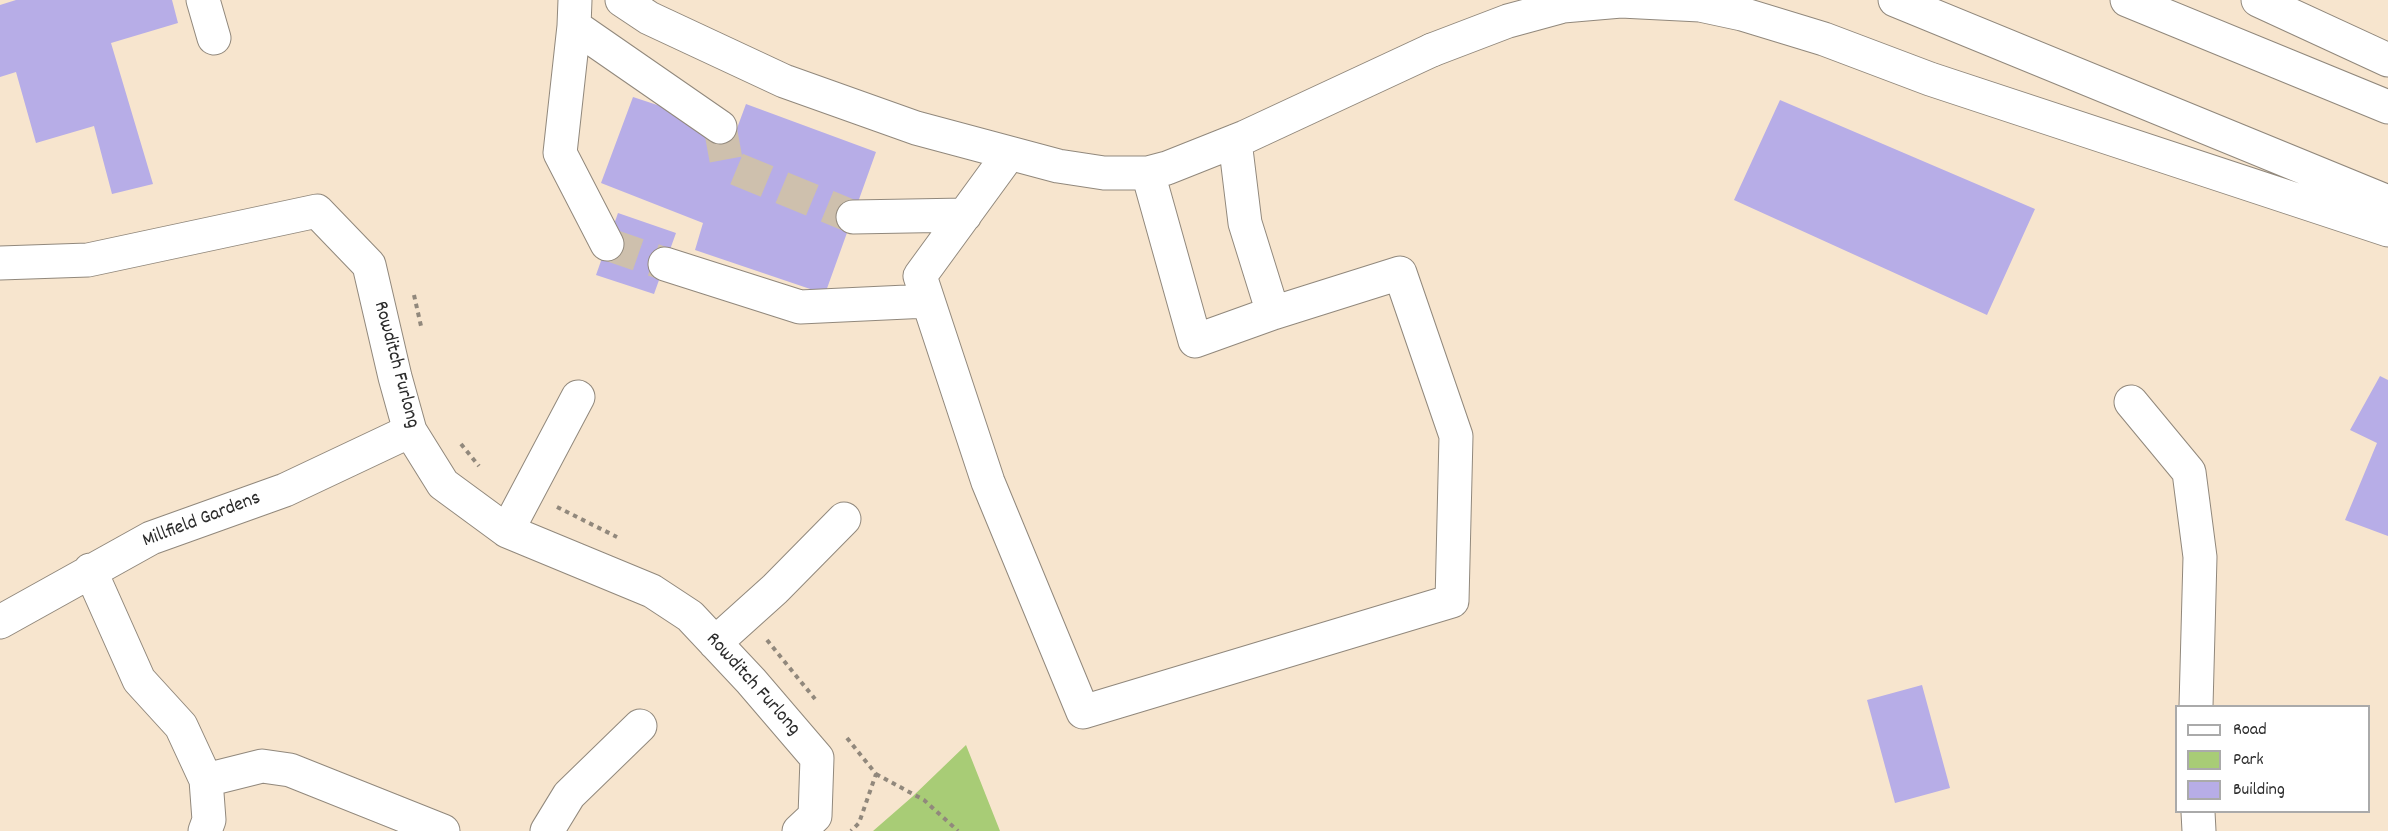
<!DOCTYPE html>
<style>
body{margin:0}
#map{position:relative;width:2388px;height:831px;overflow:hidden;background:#f7e5ce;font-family:Dekko,sans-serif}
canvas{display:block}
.legend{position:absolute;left:2175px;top:705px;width:195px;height:108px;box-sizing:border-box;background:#fff;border:2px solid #aaa;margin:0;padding:8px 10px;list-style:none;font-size:18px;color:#2b2b2b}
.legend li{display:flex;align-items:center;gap:12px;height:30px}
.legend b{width:30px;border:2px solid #aaa}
</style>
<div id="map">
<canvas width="2388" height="831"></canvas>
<ul class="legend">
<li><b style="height:8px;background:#fff"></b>Road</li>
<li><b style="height:16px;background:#a8cc76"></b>Park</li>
<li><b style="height:16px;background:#b7ade7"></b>Building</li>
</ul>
</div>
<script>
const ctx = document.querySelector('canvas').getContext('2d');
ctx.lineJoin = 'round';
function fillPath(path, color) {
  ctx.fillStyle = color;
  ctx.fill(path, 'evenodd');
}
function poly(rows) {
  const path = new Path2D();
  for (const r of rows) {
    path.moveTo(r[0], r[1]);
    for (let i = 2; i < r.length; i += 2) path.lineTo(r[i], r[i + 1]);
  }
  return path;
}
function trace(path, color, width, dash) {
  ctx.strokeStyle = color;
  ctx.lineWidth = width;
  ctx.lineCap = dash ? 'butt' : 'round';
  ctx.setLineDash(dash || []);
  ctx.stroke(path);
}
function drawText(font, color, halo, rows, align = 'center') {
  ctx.font = font + ' Dekko,sans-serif';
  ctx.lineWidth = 5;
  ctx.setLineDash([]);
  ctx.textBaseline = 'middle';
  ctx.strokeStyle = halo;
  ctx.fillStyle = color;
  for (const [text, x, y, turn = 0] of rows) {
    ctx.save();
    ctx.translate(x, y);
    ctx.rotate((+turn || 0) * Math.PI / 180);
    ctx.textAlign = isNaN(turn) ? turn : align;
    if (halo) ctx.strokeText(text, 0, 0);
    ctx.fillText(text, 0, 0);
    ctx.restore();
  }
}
fillPath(poly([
 [966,745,1000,831,873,831,912,797]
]), '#a8cc76');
fillPath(poly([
 [16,0,172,0,178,23,111,43,153,184,112,194,94,126,36,143,16,72,0,77,0,5],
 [633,97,736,131,746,104,876,152,825,294,695,250,703,223,601,183],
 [1780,100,2035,209,1987,315,1734,200],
 [618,213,676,233,654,294,596,275],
 [2380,376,2388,380,2388,536,2345,520,2377,443,2350,430],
 [1922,685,1950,788,1895,803,1867,700]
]), '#b7ade7');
trace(poly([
 [720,127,727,165,853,217],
 [607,244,665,264]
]), '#cec0ad', 33, [33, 16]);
const minor = poly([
 [203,0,214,38],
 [575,0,574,26,720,127],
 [622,0,649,18,784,81,916,128,1058,166,1104,173,1148,173,1167,168,1245,137,1432,50],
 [574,26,560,153,607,244],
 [1235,141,1245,223,1273,313],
 [1009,154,920,276,988,482,1083,712,1452,601,1456,436,1400,273,1273,313,1195,341,1148,173],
 [853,217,965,215],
 [0,263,88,260,317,211,369,265,395,377,410,431,443,484,507,531,652,591,690,616,751,681,817,758,815,816,799,831],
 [665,264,800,307,928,301],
 [2131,402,2189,472,2200,557,2196,706],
 [507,531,578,397],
 [90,570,139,680,181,726,206,780,209,820,205,831],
 [0,622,151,538,285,490,410,431],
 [715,643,775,589,844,519],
 [206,780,262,766,290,770,443,831],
 [2198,812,2199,831],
 [547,831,569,795,640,726]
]);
const highway = poly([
 [1895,0,2388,202],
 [2127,0,2388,107],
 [2258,0,2388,60],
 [1432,50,1508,21,1563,6,1621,1,1700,5,1742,14,1824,39,1930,79,2388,230]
]);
trace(minor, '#91887c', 35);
trace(highway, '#91887c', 35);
trace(poly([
 [414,295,421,326],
 [461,444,479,466],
 [557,507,617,537],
 [767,640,815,699],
 [847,738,876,774,859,823,851,831],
 [876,774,924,800,958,831]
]), '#91887c', 4, [4.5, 4.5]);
trace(minor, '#fff', 33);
trace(highway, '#fff', 33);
drawText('20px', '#2b2b2b', '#fff', [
 ["Rowditch Furlong",395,365,75],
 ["Millfield Gardens",202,521,-21],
 ["Rowditch Furlong",752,685,48]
]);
</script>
